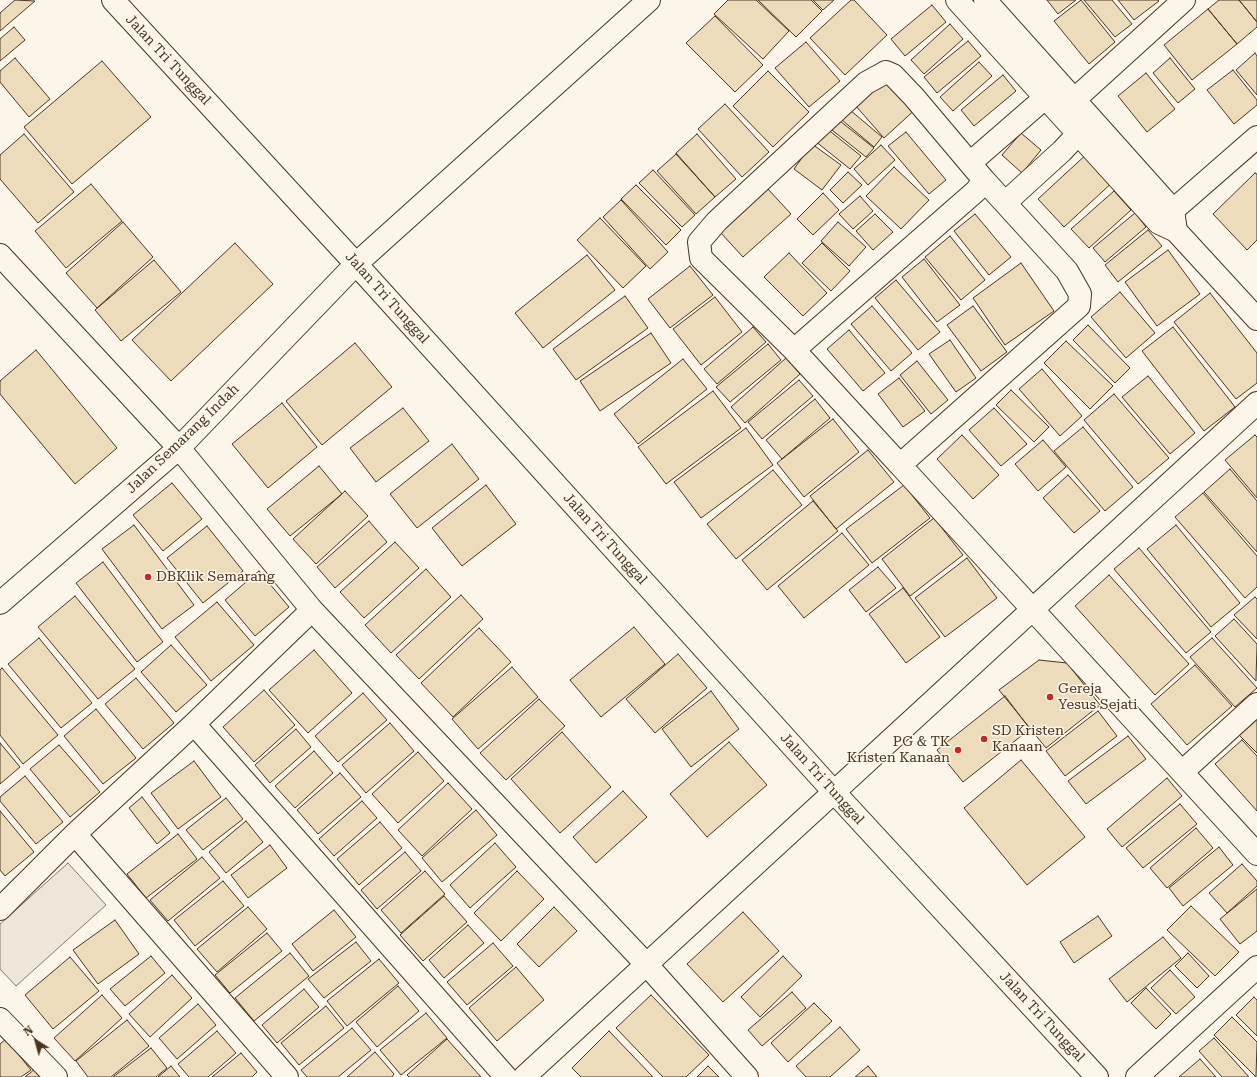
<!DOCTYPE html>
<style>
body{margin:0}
#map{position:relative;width:1257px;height:1077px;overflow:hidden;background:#fbf6e9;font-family:"Roboto Serif",serif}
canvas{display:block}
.north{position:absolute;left:16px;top:1021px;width:40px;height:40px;-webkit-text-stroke:3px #fbf6e9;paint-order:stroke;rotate:323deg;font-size:11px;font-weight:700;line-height:16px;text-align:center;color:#4a3520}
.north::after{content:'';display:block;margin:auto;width:14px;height:18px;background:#4a3520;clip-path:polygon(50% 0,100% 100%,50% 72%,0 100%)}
</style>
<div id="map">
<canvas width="1257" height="1077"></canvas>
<div class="north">N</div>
</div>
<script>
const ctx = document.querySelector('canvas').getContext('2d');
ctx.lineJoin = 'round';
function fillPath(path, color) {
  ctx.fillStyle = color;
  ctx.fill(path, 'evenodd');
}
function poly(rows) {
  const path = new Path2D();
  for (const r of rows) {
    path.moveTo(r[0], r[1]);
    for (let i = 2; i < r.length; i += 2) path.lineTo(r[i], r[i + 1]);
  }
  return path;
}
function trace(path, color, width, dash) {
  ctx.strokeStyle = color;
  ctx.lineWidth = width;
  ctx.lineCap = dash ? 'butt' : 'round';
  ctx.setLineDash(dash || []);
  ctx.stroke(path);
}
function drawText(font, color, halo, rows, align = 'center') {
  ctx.font = font + ' "Roboto Serif",serif';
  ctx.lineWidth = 3;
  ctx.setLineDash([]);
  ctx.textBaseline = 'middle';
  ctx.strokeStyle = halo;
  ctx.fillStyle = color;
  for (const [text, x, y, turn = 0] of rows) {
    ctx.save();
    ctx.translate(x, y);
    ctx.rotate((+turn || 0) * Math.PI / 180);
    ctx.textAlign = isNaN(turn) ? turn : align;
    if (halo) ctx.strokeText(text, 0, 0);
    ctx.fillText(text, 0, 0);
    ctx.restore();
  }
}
const green = poly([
 [68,863,106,905,16,986,0,969,0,924,68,863]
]);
fillPath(green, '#ede6d9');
trace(green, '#887966', 1);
const building = poly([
 [15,0,35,1,0,31,0,13,15,0],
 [728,0,756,0,789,31,763,59,714,14,728,0],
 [758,0,811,0,822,11,796,37,758,0],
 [813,0,834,0,823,10,813,0],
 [851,0,854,0,887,35,845,75,810,38,851,0],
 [1047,0,1076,0,1058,14,1047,0],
 [1081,0,1115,42,1089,64,1054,21,1081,0],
 [1084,0,1112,0,1132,24,1115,37,1084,0],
 [1118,0,1158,0,1159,1,1134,20,1118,0],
 [1219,0,1239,0,1257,22,1257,27,1237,44,1208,9,1219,0],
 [1239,0,1257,0,1257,22,1239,0],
 [932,5,946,22,905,56,891,39,932,5],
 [1208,9,1237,44,1192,80,1164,45,1208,9],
 [715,16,763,65,735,92,686,43,715,16],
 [950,24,963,39,924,74,911,60,950,24],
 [14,27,25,40,0,61,0,39,14,27],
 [968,41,981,56,937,93,924,77,968,41],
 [806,42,840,81,809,107,775,68,806,42],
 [1255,53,1257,56,1257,95,1236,70,1255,53],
 [15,58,50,99,29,117,0,82,0,71,15,58],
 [1170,58,1195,89,1178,103,1153,73,1170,58],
 [102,61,151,117,72,184,24,127,102,61],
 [979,62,992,76,953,111,940,97,979,62],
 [1233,70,1257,100,1257,105,1234,124,1207,90,1233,70],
 [768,71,809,112,773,147,733,106,768,71],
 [1146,73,1175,109,1147,132,1118,96,1146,73],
 [889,75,918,107,884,138,855,105,889,75],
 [1003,75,1016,91,974,126,961,110,1003,75],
 [725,104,769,152,742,177,698,129,725,104],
 [850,110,882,137,874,147,842,120,850,110],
 [840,121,874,148,866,157,832,130,840,121],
 [826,128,861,156,850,169,815,141,826,128],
 [906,132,946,180,929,194,888,146,906,132],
 [1021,133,1041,150,1022,173,1002,155,1021,133],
 [24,134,74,192,38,223,0,179,0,155,24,134],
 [697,134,736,179,715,197,676,153,697,134],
 [812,144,841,165,822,190,794,169,812,144],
 [881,145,895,160,868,185,854,169,881,145],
 [1090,151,1116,179,1064,227,1038,199,1090,151],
 [676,154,715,197,696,214,657,171,676,154],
 [894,167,929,200,901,229,866,196,894,167],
 [653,170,695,215,682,227,639,183,653,170],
 [848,172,862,185,843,203,830,190,848,172],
 [1255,173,1257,174,1257,240,1247,250,1213,214,1255,173],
 [91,184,122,221,66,268,35,231,91,184],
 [636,185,681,230,666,245,621,199,636,185],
 [767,188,791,214,743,257,720,232,767,188],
 [1114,191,1131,210,1089,248,1071,229,1114,191],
 [823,193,839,210,813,235,797,219,823,193],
 [860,196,873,211,853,229,839,214,860,196],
 [621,200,668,252,650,269,603,217,621,200],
 [1135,213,1146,227,1105,262,1093,248,1135,213],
 [875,214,893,232,873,250,856,231,875,214],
 [975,214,1011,257,989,275,954,231,975,214],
 [600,218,646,266,623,288,577,240,600,218],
 [123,222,153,257,97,308,66,273,123,222],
 [838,222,866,247,849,266,821,241,838,222],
 [1148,230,1162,246,1118,282,1105,265,1148,230],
 [950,236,985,280,961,300,925,257,950,236],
 [235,243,273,284,171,381,132,340,235,243],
 [822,243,850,271,831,291,802,263,822,243],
 [1168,250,1200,294,1157,326,1125,282,1168,250],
 [789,253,827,293,803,316,764,277,789,253],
 [587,255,615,290,543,348,515,313,587,255],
 [924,259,960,305,937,322,902,277,924,259],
 [154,260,181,292,121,341,95,310,154,260],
 [1021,263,1054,311,1005,345,973,298,1021,263],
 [690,266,713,295,670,328,648,299,690,266],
 [896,280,940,332,918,350,875,298,896,280],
 [1120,292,1155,333,1126,358,1091,317,1120,292],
 [1210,293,1257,353,1257,383,1236,399,1174,322,1210,293],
 [625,296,648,328,576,380,553,349,625,296],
 [715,297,742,332,701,365,673,329,715,297],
 [872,306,912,353,891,371,851,324,872,306],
 [973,306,1007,352,981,371,947,325,973,306],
 [1088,325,1130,368,1115,383,1073,340,1088,325],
 [753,327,766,342,717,384,704,369,753,327],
 [1173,327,1235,407,1204,431,1142,351,1173,327],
 [849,330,885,373,863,391,827,349,849,330],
 [651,333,671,363,600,411,580,381,651,333],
 [950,340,976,378,956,392,929,354,950,340],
 [1066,341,1113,386,1090,409,1044,363,1066,341],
 [355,343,392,387,322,445,286,401,355,343],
 [768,344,781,360,730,402,716,387,768,344],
 [36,350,117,448,75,484,0,394,0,381,36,350],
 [786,358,800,374,745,423,731,407,786,358],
 [683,359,707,389,638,444,614,414,683,359],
 [917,361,948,400,931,414,900,375,917,361],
 [1042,369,1082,416,1060,436,1019,389,1042,369],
 [1148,376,1195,433,1170,454,1122,397,1148,376],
 [899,378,925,411,903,427,878,394,899,378],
 [799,380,813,396,762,439,748,422,799,380],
 [1011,390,1049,427,1034,442,996,405,1011,390],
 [713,391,741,428,666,484,638,447,713,391],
 [1114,394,1169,458,1138,484,1084,420,1114,394],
 [815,399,830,418,782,459,766,440,815,399],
 [282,403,317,447,268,488,232,444,282,403],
 [403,408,429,441,376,482,350,448,403,408],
 [994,408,1027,444,1001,466,969,430,994,408],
 [833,419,859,452,804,497,777,463,833,419],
 [1083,427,1133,487,1105,511,1054,451,1083,427],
 [746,428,773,465,701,518,674,482,746,428],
 [962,435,999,475,973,499,937,459,962,435],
 [1255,435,1257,437,1257,498,1225,460,1255,435],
 [1043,440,1066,467,1038,491,1015,464,1043,440],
 [452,444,479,479,417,528,390,494,452,444],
 [868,450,894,482,836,529,810,496,868,450],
 [319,466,342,494,290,536,267,509,319,466],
 [1230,469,1257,501,1257,552,1204,492,1230,469],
 [773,470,802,505,736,559,707,524,773,470],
 [1068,475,1100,511,1074,533,1043,498,1068,475],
 [172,483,202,519,163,551,133,515,172,483],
 [486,485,516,524,462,566,432,528,486,485],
 [904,485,930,518,872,563,846,529,904,485],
 [345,491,368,516,316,564,293,539,345,491],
 [1203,493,1257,556,1257,587,1245,598,1175,517,1203,493],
 [813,501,838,531,767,590,742,560,813,501],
 [934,518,963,555,910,596,882,559,934,518],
 [369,521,387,542,335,588,317,567,369,521],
 [134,525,194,605,162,629,102,549,134,525],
 [1176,525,1240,603,1211,627,1147,549,1176,525],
 [207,526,243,571,203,603,167,558,207,526],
 [842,533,869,565,804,618,778,586,842,533],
 [395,542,419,568,364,618,340,592,395,542],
 [1139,548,1211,632,1186,653,1114,569,1139,548],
 [967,558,997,598,945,637,915,598,967,558],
 [103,562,163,642,137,662,76,583,103,562],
 [878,567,896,588,866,612,849,590,878,567],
 [426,569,451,597,391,653,365,625,426,569],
 [259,571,289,607,255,636,225,600,259,571],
 [1109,575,1189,664,1155,695,1075,606,1109,575],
 [903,588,940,637,906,663,869,614,903,588],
 [461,595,483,619,419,679,396,655,461,595],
 [75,596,135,669,98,699,38,627,75,596],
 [1255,597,1257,599,1257,639,1234,615,1255,597],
 [217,602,254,645,211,681,175,637,217,602],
 [1234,619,1257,644,1256,681,1215,636,1234,619],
 [634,627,665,664,601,717,570,680,634,627],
 [479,628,511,662,453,717,421,683,479,628],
 [39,638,92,703,61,728,8,664,39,638],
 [1212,638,1257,688,1235,707,1190,657,1212,638],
 [171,645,207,685,176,712,141,672,171,645],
 [314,650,352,693,308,733,269,690,314,650],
 [678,654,707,688,655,733,626,699,678,654],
 [1039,660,1067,663,1100,705,1046,748,999,690,1039,660],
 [1195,665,1232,706,1187,745,1151,704,1195,665],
 [512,667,538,697,478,749,452,719,512,667],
 [2,668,58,735,23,764,0,735,0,670,2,668],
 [136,678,174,723,143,749,105,704,136,678],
 [264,690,295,725,254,762,223,727,264,690],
 [711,691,739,729,691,767,662,729,711,691],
 [363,693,387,720,338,762,315,736,363,693],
 [1005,696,1030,729,963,782,937,750,1005,696],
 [539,699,565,726,506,780,480,753,539,699],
 [96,709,136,758,103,784,64,736,96,709],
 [1098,711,1117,736,1065,776,1046,751,1098,711],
 [1257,717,1257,753,1239,735,1257,717],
 [390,723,414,751,366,793,342,765,390,723],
 [296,729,311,747,270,783,255,765,296,729],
 [562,732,611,787,560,833,511,779,562,732],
 [1128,736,1146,759,1086,804,1068,781,1128,736],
 [1242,740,1257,756,1257,811,1215,764,1242,740],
 [729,742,767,785,707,837,670,794,729,742],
 [0,743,20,767,0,784,0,743],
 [59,745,100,792,70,817,30,769,59,745],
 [314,751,333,773,295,808,275,786,314,751],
 [418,752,444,781,398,823,372,794,418,752],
 [1021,760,1085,837,1027,885,964,808,1021,760],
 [194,761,221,797,178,829,151,793,194,761],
 [340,773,361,797,318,834,297,810,340,773],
 [25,776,63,822,36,844,0,801,0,797,25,776],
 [1167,778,1182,796,1122,847,1107,829,1167,778],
 [448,783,472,809,422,856,398,830,448,783],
 [623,791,647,817,596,863,573,837,623,791],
 [142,797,170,833,157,844,129,808,142,797],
 [226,798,243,819,203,850,186,830,226,798],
 [362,801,377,818,334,856,319,839,362,801],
 [1180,804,1197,824,1143,868,1126,848,1180,804],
 [476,810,497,835,442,882,422,858,476,810],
 [0,811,34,852,5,876,0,870,0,811],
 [246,821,263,842,226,873,209,852,246,821],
 [380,822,402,848,359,885,337,859,380,822],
 [1196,828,1213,848,1167,888,1150,868,1196,828],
 [178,834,197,859,146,898,127,874,178,834],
 [495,843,516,867,470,908,450,885,495,843],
 [270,845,287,868,248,898,231,875,270,845],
 [1219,847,1233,865,1183,906,1169,888,1219,847],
 [405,852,421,871,377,909,361,890,405,852],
 [202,857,220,878,168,921,150,900,202,857],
 [1242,864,1257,881,1257,886,1227,913,1209,893,1242,864],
 [425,871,445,894,401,933,381,910,425,871],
 [517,871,544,899,501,941,474,913,517,871],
 [223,881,244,906,195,946,174,920,223,881],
 [1257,889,1257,931,1240,944,1220,919,1257,889],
 [444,896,467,922,423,961,400,935,444,896],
 [1191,906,1239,952,1215,976,1167,930,1191,906],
 [248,907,267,929,217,972,197,949,248,907],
 [554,907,577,931,539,967,517,944,554,907],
 [334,910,356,937,313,971,292,944,334,910],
 [743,912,779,951,723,1002,687,964,743,912],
 [1098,916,1112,936,1074,963,1060,942,1098,916],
 [115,920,139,954,98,984,73,950,115,920],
 [468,925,484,943,444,978,429,960,468,925],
 [267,933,282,951,230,993,215,975,267,933],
 [1163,937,1181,958,1127,1002,1109,979,1163,937],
 [356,942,371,961,324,998,308,979,356,942],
 [493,943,513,966,467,1005,447,982,493,943],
 [290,953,309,976,254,1021,235,998,290,953],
 [1188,953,1209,976,1197,988,1175,966,1188,953],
 [151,956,165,973,125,1006,110,989,151,956],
 [783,956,802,976,760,1017,741,997,783,956],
 [70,957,99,991,53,1029,25,995,70,957],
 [379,959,399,983,347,1026,327,1001,379,959],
 [516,967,544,1000,497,1041,469,1008,516,967],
 [1170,970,1195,997,1176,1014,1151,988,1170,970],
 [172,975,192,998,150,1037,129,1014,172,975],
 [398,986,419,1011,377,1047,356,1022,398,986],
 [1146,988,1171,1014,1156,1029,1131,1003,1146,988],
 [304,989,319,1007,277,1043,262,1025,304,989],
 [792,992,806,1008,762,1046,748,1030,792,992],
 [102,995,122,1018,75,1061,54,1038,102,995],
 [651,995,709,1055,686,1077,663,1077,616,1028,651,995],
 [1254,997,1257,1000,1257,1036,1236,1015,1254,997],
 [814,1003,832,1021,788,1062,771,1043,814,1003],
 [198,1004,216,1025,177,1059,159,1038,198,1004],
 [326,1006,344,1028,299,1065,281,1043,326,1006],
 [426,1013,447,1038,401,1075,380,1050,426,1013],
 [1232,1017,1257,1042,1256,1077,1214,1035,1232,1017],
 [127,1020,149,1046,111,1077,88,1077,76,1061,127,1020],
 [840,1027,860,1050,830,1077,806,1077,796,1066,840,1027],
 [352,1028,371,1050,338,1077,307,1077,301,1070,352,1028],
 [217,1031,236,1053,208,1077,189,1077,178,1064,217,1031],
 [609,1031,653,1077,581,1077,572,1068,609,1031],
 [1214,1038,1249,1077,1222,1077,1199,1051,1214,1038],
 [6,1039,31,1070,21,1077,0,1077,0,1044,6,1039],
 [447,1039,481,1077,409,1077,407,1075,447,1039],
 [151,1048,167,1068,156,1077,113,1077,151,1048],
 [375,1052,394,1074,392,1077,347,1077,375,1052],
 [241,1053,257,1072,252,1077,212,1077,241,1053],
 [1200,1059,1216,1077,1179,1077,1200,1059],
 [171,1066,180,1077,158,1077,171,1066],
 [708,1066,719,1077,697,1077,708,1066],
 [868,1066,877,1077,855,1077,868,1066],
 [35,1069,42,1077,25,1077,35,1069]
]);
fillPath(building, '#ecdcbc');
trace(building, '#4a3520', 1);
const minor = poly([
 [113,0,356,264,834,792,1097,1077],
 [957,0,1159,223,1176,231,1257,319],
 [985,0,1173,210,1176,231],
 [886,72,893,75,914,97,984,180,1067,271,1080,294,1079,306,900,465,794,350,701,258,699,242,717,221,866,83,886,72],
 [1075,99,1184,0],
 [970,163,1046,97],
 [1006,202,1062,151,1079,133],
 [1163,219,1257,137],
 [0,255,179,448,312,610,647,965,747,1077],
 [794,350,976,191,984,180],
 [900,465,1257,854],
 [0,603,179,448,356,264,649,0],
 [194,724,506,1077],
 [1182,772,1257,704],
 [75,834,287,1077],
 [0,909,75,834,194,724,312,610],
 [0,1019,56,1077],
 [524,1077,1257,403],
 [1137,1077,1257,967]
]);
trace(minor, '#4a3520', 24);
trace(minor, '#fbf6e9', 22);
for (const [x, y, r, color] of [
 [148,577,4,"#c62828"],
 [1050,697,4,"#c62828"],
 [984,739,4,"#c62828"],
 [958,750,4,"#c62828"]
]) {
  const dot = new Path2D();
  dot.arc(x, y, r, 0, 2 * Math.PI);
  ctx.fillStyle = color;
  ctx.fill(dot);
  trace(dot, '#fbf6e9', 1.5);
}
drawText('14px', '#4a3520', '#fbf6e9', [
 ["Jalan Tri Tunggal",168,60,47],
 ["Jalan Tri Tunggal",387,298,48],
 ["Jalan Semarang Indah",183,439,-44],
 ["Jalan Tri Tunggal",605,539,48],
 ["Jalan Tri Tunggal",822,779,48],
 ["Jalan Tri Tunggal",1042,1017,47]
]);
drawText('14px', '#4a3520', '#fbf6e9', [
 ["DBKlik Semarang",156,577],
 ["Gereja",1058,689],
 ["Yesus Sejati",1058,705],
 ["SD Kristen",992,731],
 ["Kanaan",992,747],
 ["PG & TK",950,742,"right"],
 ["Kristen Kanaan",950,758,"right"]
], 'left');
</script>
